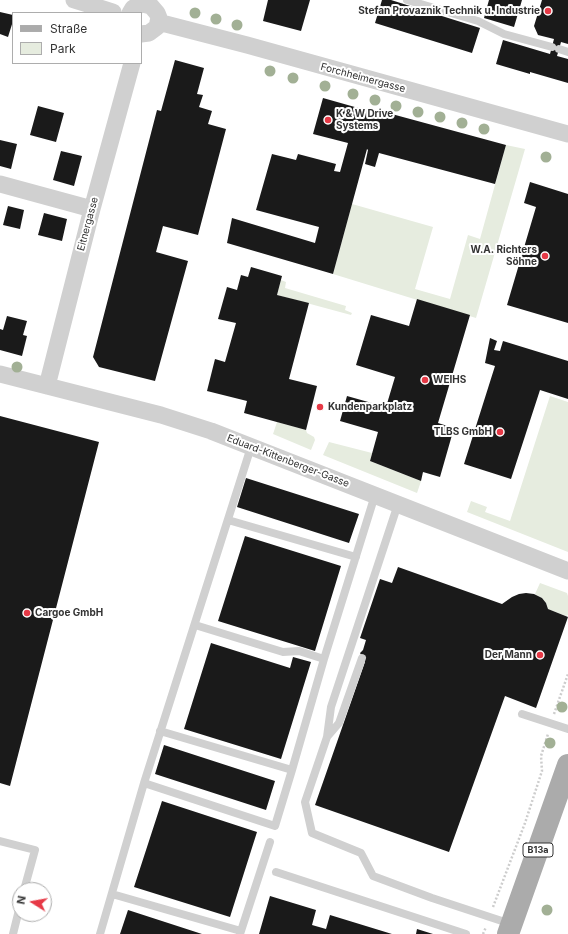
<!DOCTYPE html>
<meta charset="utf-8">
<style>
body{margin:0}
#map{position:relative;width:568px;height:934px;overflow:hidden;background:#fff;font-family:Inter,sans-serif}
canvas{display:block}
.legend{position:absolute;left:12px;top:12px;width:130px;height:52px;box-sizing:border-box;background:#fff;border:1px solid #adadad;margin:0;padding:5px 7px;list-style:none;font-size:12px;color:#333}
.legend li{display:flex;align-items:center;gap:8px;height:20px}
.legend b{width:20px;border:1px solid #adadad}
.north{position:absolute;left:12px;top:882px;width:40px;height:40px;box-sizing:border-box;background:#fff;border:1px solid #adadad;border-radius:50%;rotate:281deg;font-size:11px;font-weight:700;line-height:16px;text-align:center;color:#333}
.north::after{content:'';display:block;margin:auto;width:14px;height:18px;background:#e63946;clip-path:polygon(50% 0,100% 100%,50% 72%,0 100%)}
</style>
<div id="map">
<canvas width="568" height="934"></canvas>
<ul class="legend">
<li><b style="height:5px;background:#ababab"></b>Straße</li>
<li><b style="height:11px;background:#e6ecdf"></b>Park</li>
</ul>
<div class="north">N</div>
</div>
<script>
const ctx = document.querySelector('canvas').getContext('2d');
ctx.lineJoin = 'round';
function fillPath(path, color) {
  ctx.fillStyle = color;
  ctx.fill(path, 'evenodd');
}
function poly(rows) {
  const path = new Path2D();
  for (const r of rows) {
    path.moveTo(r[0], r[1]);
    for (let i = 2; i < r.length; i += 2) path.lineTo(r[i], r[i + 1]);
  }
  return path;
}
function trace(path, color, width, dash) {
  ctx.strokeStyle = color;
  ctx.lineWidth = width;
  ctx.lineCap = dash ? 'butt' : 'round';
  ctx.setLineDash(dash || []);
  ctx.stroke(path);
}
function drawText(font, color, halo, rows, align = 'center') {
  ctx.font = font + ' Inter,sans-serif';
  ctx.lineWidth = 4;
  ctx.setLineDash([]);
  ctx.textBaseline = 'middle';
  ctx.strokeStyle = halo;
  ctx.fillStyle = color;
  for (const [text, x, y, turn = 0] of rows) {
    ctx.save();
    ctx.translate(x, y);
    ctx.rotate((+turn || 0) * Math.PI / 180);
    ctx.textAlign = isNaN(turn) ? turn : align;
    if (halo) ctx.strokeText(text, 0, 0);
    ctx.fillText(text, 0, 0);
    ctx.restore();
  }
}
fillPath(poly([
 [506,145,525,149,476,318,333,274,352,204,433,227,415,289,450,299,468,235,480,239],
 [281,280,286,282,285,288,346,306,345,310,352,313,351,315,277,295],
 [550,396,568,402,568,552,467,512,471,501,487,507,485,512,510,521],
 [277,422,306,430,307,433,314,437,315,440,311,450,273,434],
 [329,442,372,453,370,461,421,481,417,493,323,455],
 [540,583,567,593,568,596,568,615,566,616,548,609,546,603,542,598,535,594]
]), '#e6ecdf');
fillPath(poly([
 [268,0,310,0,301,31,263,21],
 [382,0,391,0,480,28,472,53,375,23],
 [489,0,522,0,514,27,484,18],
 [542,0,568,0,568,44,561,42,557,56,568,59,568,83,530,72,530,74,496,64,503,40,550,54,554,39,538,35,534,26],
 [0,12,13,15,13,21,8,37,0,34],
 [175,60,204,68,197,94,203,95,199,107,212,111,208,124,226,129,198,235,163,226,156,252,188,261,155,381,99,367,93,357,157,110,161,111],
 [323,98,376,113,377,110,506,145,495,184,379,153,375,167,365,164,368,150,367,149,333,274,227,243,232,218,315,243,319,227,256,210,272,154,296,160,298,154,336,164,334,171,340,172,348,143,313,134],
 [38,106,64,113,56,142,30,135],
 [0,140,17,144,11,169,0,166],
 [61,151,82,156,74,186,53,180],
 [530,182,568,194,568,323,507,305,536,207,524,203],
 [8,206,24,210,20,229,3,225],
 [44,213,67,219,62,241,38,235],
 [251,267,282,276,277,295,309,303,289,379,317,386,306,430,244,413,247,401,207,391,215,359,225,362,236,323,218,319,227,287,237,290,241,275,248,277],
 [417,299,470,315,438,423,454,428,440,477,423,472,421,481,370,461,378,432,340,421,347,396,386,407,395,377,356,365,371,315,409,326],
 [7,316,27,321,23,335,27,336,22,356,0,350,0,329,3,330],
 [490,338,497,341,494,350,500,351,503,341,568,361,568,399,540,390,511,479,464,464,495,366,485,363],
 [0,416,99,442,10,786,0,783],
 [246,478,359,514,349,543,237,507],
 [245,536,341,566,315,651,218,621],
 [398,567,502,604,512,597,519,594,526,593,534,594,542,598,546,603,548,609,568,617,536,708,505,696,449,852,315,805,365,662,360,653,363,650,366,640,360,638,380,579,392,583],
 [211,643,290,668,293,657,311,662,281,759,184,729],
 [164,745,275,781,266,810,155,774],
 [162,801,257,832,230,917,134,887],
 [270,896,316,910,312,925,326,929,330,915,392,934,259,934],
 [128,910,202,934,120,934],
 [417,929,433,934,416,934]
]), '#1a1a1a');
trace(poly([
 [554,714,568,674],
 [493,907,525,823,542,771,541,756,548,734],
 [483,934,486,927]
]), '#cdcdcd', 2.5, [2, 2]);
trace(poly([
 [407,0,478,21,504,34,552,47],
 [559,49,568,52],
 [398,504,331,707,327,737,305,802,312,833,361,853,373,876,432,898,511,924],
 [228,520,356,557],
 [195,625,283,652,299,651,324,659],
 [522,714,568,729],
 [160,731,292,770],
 [327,737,339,723,362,658],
 [144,783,275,826,292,770,324,659,375,495],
 [0,841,35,850,24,890],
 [276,872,466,934],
 [112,894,241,931],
 [13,934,20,906],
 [100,934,144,783,251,447],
 [240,934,270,842]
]), '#d0d0d0', 8);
trace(poly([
 [74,0,113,12],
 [130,13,133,8,142,4,151,6,157,13,159,18,157,27,149,33,141,34],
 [158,22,247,45,568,134],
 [0,184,92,209],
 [0,374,161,415,211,431,568,571],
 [47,386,92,209,132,63]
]), '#d0d0d0', 17);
trace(poly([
 [508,934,568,765]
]), '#ababab', 22);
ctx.fillStyle = '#a2b095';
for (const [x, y] of [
 [195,13],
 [216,19],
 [237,25],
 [270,71],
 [293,78],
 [325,86],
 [353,94],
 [375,100],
 [396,106],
 [418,112],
 [440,117],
 [462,123],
 [484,129],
 [546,157],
 [17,367],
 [562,707],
 [550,743],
 [547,910]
]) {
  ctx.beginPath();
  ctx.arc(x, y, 5.5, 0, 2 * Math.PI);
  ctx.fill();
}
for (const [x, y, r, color] of [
 [548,11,4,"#e63946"],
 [328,120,4,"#e63946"],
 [545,256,4,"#e63946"],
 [425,380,4,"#e63946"],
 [320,407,4,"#e63946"],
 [500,432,4,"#e63946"],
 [27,613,4,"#e63946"],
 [540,655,4,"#e63946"]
]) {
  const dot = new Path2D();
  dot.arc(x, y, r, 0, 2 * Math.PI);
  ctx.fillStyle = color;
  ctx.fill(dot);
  trace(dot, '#fff', 1.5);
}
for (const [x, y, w] of [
 [538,850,30]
]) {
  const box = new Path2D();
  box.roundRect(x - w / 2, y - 7, w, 14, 3);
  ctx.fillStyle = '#fff';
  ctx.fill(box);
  trace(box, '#333', 1);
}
drawText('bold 9px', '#333', null, [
 ["B13a",538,850]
]);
drawText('bold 10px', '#333', '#fff', [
 ["Stefan Provaznik Technik u. Industrie",540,11],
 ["K & W Drive",336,114,"left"],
 ["Systems",336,126,"left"],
 ["W.A. Richters",537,250],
 ["Söhne",537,262],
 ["WEIHS",433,380,"left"],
 ["Kundenparkplatz",328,407,"left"],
 ["TLBS GmbH",492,432],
 ["Cargoe GmbH",35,613,"left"],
 ["Der Mann",532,655]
], 'right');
drawText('10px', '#333', '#fff', [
 ["Forchheimergasse",363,78,15],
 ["Eitnergasse",88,224,-75],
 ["Eduard-Kittenberger-Gasse",288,461,21]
]);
</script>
